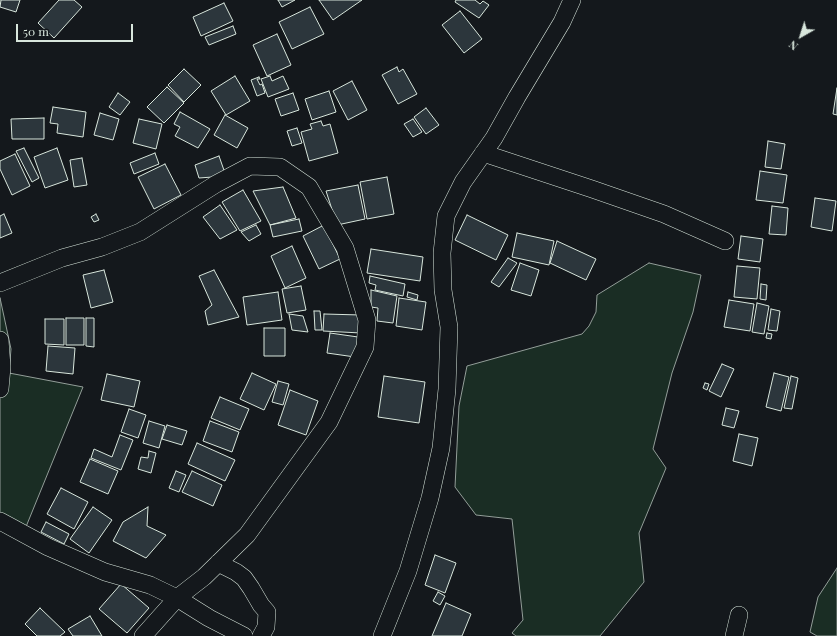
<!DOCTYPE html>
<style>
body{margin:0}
#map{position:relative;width:837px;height:636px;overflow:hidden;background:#14181c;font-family:"Playfair Display",serif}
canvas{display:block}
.north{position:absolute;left:781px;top:16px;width:40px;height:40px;-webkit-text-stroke:3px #14181c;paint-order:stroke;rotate:219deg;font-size:11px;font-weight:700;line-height:16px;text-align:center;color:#d8e6dc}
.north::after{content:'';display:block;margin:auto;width:14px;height:18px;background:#d8e6dc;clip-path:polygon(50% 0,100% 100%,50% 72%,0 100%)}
.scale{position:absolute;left:16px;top:24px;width:117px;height:18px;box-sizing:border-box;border:2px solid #d8e6dc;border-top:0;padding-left:5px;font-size:12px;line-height:14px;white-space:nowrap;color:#d8e6dc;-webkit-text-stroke:3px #14181c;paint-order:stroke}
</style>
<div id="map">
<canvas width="837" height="636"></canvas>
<div class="north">N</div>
<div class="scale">50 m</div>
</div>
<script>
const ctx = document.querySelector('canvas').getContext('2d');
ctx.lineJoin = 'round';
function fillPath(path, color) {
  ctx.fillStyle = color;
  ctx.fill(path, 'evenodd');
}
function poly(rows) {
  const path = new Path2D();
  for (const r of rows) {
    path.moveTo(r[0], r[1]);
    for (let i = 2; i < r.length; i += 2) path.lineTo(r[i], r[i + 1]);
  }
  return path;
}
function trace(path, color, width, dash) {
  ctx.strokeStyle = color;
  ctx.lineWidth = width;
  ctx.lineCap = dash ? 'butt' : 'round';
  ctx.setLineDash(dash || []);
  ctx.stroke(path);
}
const green = poly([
 [649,263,701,275,693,312,672,373,653,449,666,468,639,533,644,582,600,636,516,636,512,633,523,620,512,519,476,515,455,487,459,406,467,366,582,334,589,326,596,312,597,295,649,263],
 [0,298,11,349,9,373,83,387,21,539,0,526,0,298],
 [837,568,837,636,817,636,810,632,818,597,837,568]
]);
fillPath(green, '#1a2d24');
trace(green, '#939e99', 1);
const building = poly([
 [1,0,20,0,16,12,0,7,1,0],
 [59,0,74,0,82,7,54,38,38,23,59,0],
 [278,0,295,0,282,7,278,0],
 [319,0,362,0,333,20,319,0],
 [456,0,475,0,480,4,483,1,489,5,479,18,455,2,456,0],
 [224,3,233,21,201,36,193,17,224,3],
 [310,7,324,34,292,49,279,22,310,7],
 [460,11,482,39,464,53,442,25,460,11],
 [233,26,236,34,209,45,205,37,233,26],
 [277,34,291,65,267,76,253,45,277,34],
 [397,67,399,72,403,69,417,94,398,104,382,75,397,67],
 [184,69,201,85,184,102,168,85,184,69],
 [235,76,250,101,226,115,211,91,235,76],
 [270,76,272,81,283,76,289,89,268,97,261,79,270,76],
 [259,77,260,79,257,79,260,85,262,84,265,93,257,96,251,80,259,77],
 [352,81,367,110,348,120,333,91,352,81],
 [167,87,184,103,164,123,147,107,167,87],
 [837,88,837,115,833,114,837,88],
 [329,91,336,112,312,120,305,99,329,91],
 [118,93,130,102,120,115,109,107,118,93],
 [293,93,299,110,281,116,275,99,293,93],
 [53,107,86,112,83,137,57,133,58,124,50,123,53,107],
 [426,108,439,125,426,134,414,117,426,108],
 [180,112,210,129,198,148,175,136,180,127,174,124,180,112],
 [100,113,119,119,113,140,94,135,100,113],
 [225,115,248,128,237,148,214,135,225,115],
 [44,118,44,139,12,139,11,119,44,118],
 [139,119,162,124,156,149,133,143,139,119],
 [413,119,422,132,413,137,404,124,413,119],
 [321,121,323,126,330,124,338,153,309,161,301,132,312,129,310,124,321,121],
 [297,128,302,143,292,146,287,131,297,128],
 [768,141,785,144,781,169,765,167,768,141],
 [24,148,39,178,32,182,16,151,24,148],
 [57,148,68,180,45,188,34,157,57,148],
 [155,153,159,164,134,174,130,163,155,153],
 [15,154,30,186,12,195,0,169,0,161,15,154],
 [219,156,226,176,199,178,195,165,219,156],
 [82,158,87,185,74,187,70,160,82,158],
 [165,164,181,195,154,209,138,177,165,164],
 [760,171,787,175,783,203,756,200,760,171],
 [387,177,394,214,367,219,360,182,387,177],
 [358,185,365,219,337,225,326,191,358,185],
 [283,187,296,218,270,225,253,191,283,187],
 [243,190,261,221,240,231,222,202,243,190],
 [815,198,836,201,832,231,811,227,815,198],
 [220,205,237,230,220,239,203,217,220,205],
 [772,206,788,208,786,235,769,234,772,206],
 [4,214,12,233,0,238,0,216,4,214],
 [96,214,99,220,94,222,91,217,96,214],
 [467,215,508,235,496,260,455,240,467,215],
 [299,219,302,231,273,237,270,225,299,219],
 [256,225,261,234,249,241,241,232,256,225],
 [324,225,340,259,319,269,303,236,324,225],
 [517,233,554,241,549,265,512,257,517,233],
 [741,236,763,239,760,262,738,259,741,236],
 [557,241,596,259,586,280,550,263,557,241],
 [292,246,306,278,285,288,271,256,292,246],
 [371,249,423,257,420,281,367,273,371,249],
 [508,258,517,263,499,287,491,282,508,258],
 [520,263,539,270,531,296,511,290,520,263],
 [737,266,760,268,757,299,734,297,737,266],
 [104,270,113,302,91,308,83,275,104,270],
 [214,270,239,317,208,325,205,311,212,305,199,276,214,270],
 [370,276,405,284,403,296,375,290,376,285,369,283,370,276],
 [761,284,767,285,766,300,760,299,761,284],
 [301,286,306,310,287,313,282,289,301,286],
 [371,290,397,296,393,323,377,321,378,308,371,307,371,290],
 [278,292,282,320,247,325,243,297,278,292],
 [408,292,418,295,417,300,407,297,408,292],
 [399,298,426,302,422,330,396,326,399,298],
 [729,300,754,304,750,331,724,327,729,300],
 [757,303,769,306,764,334,752,332,757,303],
 [771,309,780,311,777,331,768,330,771,309],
 [314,311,320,311,322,330,315,330,314,311],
 [289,314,303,316,308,332,292,330,289,314],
 [324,314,361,315,361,333,323,331,324,314],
 [66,318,84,318,84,345,66,345,66,318],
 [86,318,94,318,94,347,86,346,86,318],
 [45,319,64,319,64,345,45,344,45,319],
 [264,328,285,328,285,356,264,356,264,328],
 [330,333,358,337,355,357,327,353,330,333],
 [767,333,772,334,771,339,766,338,767,333],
 [48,346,75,348,73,374,46,371,48,346],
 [722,364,734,369,721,397,709,391,722,364],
 [252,373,276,384,264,410,240,399,252,373],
 [774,373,789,377,781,411,766,407,774,373],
 [107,374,140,381,134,407,101,400,107,374],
 [384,376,425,382,419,423,378,417,384,376],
 [791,376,798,378,792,409,784,408,791,376],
 [278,381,289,384,283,405,272,402,278,381],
 [705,383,709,384,707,390,703,388,705,383],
 [290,390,318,401,306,435,278,425,290,390],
 [220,397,249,409,240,430,211,418,220,397],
 [726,408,739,411,734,428,722,425,726,408],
 [129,409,146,415,138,438,121,432,129,409],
 [149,421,165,426,159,448,143,443,149,421],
 [210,421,239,432,232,452,203,441,210,421],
 [167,425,187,431,182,445,162,439,167,425],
 [739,434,758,438,752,466,733,461,739,434],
 [120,435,133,440,121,470,91,458,94,449,112,457,120,435],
 [197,443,235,460,225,481,188,464,197,443],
 [149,451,156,453,151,473,138,469,141,457,148,458,149,451],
 [90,459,118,471,108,494,80,482,90,459],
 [176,471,186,475,179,492,169,488,176,471],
 [192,471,222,485,213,506,182,492,192,471],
 [61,488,88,502,74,529,47,514,61,488],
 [93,507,112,520,89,553,70,539,93,507],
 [148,507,147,526,166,535,146,558,113,541,123,522,148,507],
 [46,522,69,534,64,544,41,532,46,522],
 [435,555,456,563,445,593,425,585,435,555],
 [121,584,149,608,127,633,99,609,121,584],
 [438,592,445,596,440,605,433,601,438,592],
 [446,603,471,614,462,636,432,636,446,603],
 [40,608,65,632,60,636,37,636,25,624,40,608],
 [90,616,102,636,73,636,68,629,90,616]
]);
fillPath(building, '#2c363c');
trace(building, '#d8e6dc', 1);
const minor = poly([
 [483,153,592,189,664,214,725,241],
 [0,283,62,258,102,247,140,232,216,184,250,166,280,167,309,187,345,248,367,320,365,347,329,422,247,535,204,577,177,598,143,636],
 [0,340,2,367,0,389],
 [0,521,48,547,105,572,150,585,177,598,209,618,244,636],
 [218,563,236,572,244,578,251,588,261,605,267,612,266,627,261,636],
 [382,636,408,571,430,498,441,448,447,389,449,327,443,290,442,253,446,216,463,182,494,138,517,97,562,22,572,0],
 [734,636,739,615]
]);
trace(minor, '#d8e6dc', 18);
trace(minor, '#14181c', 17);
</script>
